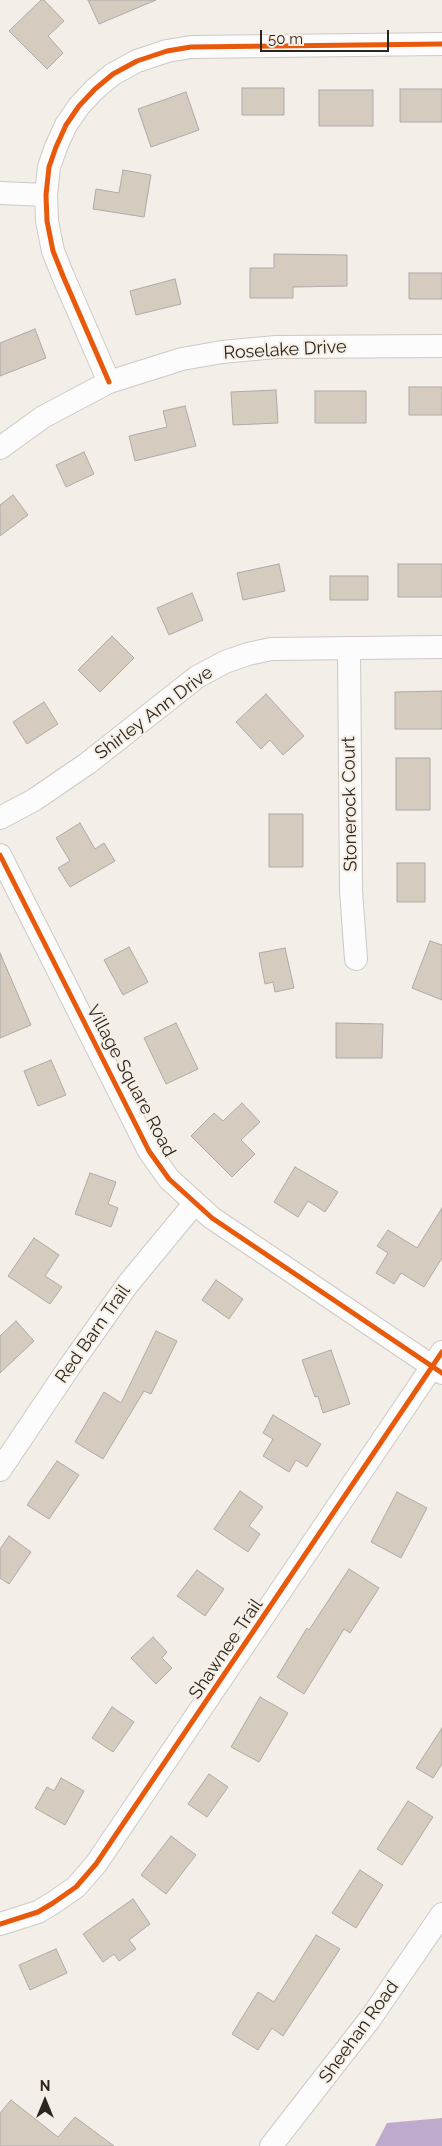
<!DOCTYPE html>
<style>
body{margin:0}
#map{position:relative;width:442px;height:2146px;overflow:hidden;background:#f3eee8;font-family:Raleway,sans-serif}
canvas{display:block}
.north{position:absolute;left:20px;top:2076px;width:50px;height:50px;-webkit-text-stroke:4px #f7eee4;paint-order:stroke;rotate:0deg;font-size:14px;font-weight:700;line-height:20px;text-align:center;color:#292622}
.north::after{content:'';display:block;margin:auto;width:18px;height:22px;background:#292622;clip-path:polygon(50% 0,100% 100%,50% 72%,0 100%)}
.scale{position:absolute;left:260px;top:30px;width:129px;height:22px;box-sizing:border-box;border:2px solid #292622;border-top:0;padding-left:6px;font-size:15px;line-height:18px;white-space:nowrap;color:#292622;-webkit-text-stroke:4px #f7eee4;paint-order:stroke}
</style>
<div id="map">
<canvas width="442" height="2146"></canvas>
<div class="north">N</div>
<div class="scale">50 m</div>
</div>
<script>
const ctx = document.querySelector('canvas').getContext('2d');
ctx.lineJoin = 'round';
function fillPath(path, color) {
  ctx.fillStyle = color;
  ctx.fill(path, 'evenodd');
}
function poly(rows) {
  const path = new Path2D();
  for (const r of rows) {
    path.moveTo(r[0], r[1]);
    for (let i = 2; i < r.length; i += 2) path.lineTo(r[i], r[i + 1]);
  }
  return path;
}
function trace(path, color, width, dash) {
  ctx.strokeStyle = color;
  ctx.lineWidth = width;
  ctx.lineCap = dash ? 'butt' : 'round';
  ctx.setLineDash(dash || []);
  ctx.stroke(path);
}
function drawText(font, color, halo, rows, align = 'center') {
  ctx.font = font + ' Raleway,sans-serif';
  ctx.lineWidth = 4;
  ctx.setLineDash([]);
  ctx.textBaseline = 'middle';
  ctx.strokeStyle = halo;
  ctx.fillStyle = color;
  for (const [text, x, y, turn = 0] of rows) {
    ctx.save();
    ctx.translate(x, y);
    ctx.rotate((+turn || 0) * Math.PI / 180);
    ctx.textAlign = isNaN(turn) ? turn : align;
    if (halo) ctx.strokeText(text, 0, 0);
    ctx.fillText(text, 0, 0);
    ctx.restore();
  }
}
fillPath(poly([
 [442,2118,442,2146,375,2146,387,2123]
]), '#bdaacc');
const building = poly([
 [41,0,44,0,64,21,48,36,63,53,47,69,9,31,41,0],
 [88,0,156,0,99,24,88,0],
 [242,88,284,88,284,115,242,115,242,88],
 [400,89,442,89,442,122,400,122,400,89],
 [319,90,373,90,373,126,319,126,319,90],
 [186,92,199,130,151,147,138,109,186,92],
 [123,170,151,175,144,217,93,209,96,189,119,193,123,170],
 [274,254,347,255,347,286,293,287,293,298,250,298,250,268,274,268,274,254],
 [409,273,442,273,442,299,409,299,409,273],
 [175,279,181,304,136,315,130,291,175,279],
 [35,329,46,358,0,376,0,343,35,329],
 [409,387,442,387,442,415,409,415,409,387],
 [276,390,278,423,233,425,231,392,276,390],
 [315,391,366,391,366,423,315,423,315,391],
 [185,406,196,446,135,461,129,436,167,427,163,411,185,406],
 [84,452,94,474,66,487,56,465,84,452],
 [13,495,28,515,0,536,0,505,13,495],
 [279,564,285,591,243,600,237,573,279,564],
 [398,564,442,564,442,597,398,597,398,564],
 [330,576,368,576,368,600,330,600,330,576],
 [192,593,203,620,169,635,157,608,192,593],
 [112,636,134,658,100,692,78,670,112,636],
 [442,691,442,729,395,729,395,692,442,691],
 [266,694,304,736,283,755,270,740,261,749,236,722,266,694],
 [44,702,58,724,27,744,13,722,44,702],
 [396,758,430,758,430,810,396,810,396,758],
 [269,814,303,814,303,867,269,867,269,814],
 [80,823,95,849,104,843,115,861,70,887,58,868,70,861,56,838,80,823],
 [397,863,425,863,425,902,397,902,397,863],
 [430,941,442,945,442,1000,412,988,430,941],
 [129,947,148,982,123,995,104,960,129,947],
 [285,948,294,988,275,992,273,982,265,984,259,953,285,948],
 [0,953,31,1025,0,1038,0,953],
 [176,1023,198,1069,166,1084,144,1038,176,1023],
 [336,1023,383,1024,382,1058,336,1058,336,1023],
 [51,1060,66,1095,38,1106,24,1071,51,1060],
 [242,1103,260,1122,241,1140,255,1154,232,1177,191,1136,214,1113,223,1121,242,1103],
 [295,1167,338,1192,325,1212,308,1201,298,1217,274,1202,295,1167],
 [90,1173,116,1182,108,1204,118,1208,111,1227,75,1214,90,1173],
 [442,1208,442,1258,424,1287,401,1273,394,1284,376,1273,388,1253,377,1246,388,1230,417,1248,442,1208],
 [34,1238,59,1255,45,1276,62,1287,50,1304,8,1276,34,1238],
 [216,1280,243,1299,229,1319,202,1300,216,1280],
 [16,1321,34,1341,0,1373,0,1336,16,1321],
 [156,1331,177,1341,151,1394,144,1391,103,1459,75,1442,104,1392,121,1403,156,1331],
 [331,1350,350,1404,323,1413,318,1396,315,1397,302,1360,331,1350],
 [273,1415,321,1444,307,1467,296,1460,289,1472,263,1456,273,1439,263,1433,273,1415],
 [57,1461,79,1475,49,1519,27,1505,57,1461],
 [240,1491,263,1507,249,1526,260,1534,248,1552,214,1529,240,1491],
 [397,1492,427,1508,401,1558,371,1542,397,1492],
 [9,1536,31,1552,9,1584,0,1578,0,1549,9,1536],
 [349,1569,379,1588,350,1633,344,1629,304,1694,277,1677,307,1628,309,1630,349,1569],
 [197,1570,224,1589,205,1616,177,1596,197,1570],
 [153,1637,167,1652,162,1658,172,1668,156,1684,131,1658,153,1637],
 [260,1697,288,1713,259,1762,231,1747,260,1697],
 [112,1707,134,1722,113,1752,92,1738,112,1707],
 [442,1728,442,1764,433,1778,416,1768,442,1728],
 [209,1774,228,1787,207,1817,188,1804,209,1774],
 [61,1778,84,1791,65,1825,35,1808,47,1787,54,1791,61,1778],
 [408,1801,433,1817,402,1865,377,1849,408,1801],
 [171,1836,196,1855,166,1894,141,1875,171,1836],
 [360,1870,383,1885,356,1928,332,1913,360,1870],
 [133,1899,150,1924,129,1940,136,1949,119,1961,114,1954,103,1962,83,1934,133,1899],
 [316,1935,340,1949,283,2036,272,2028,258,2050,232,2034,258,1992,274,2002,316,1935],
 [56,1949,67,1973,30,1990,19,1965,56,1949],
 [11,2100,58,2137,75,2117,114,2146,0,2146,0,2113,11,2100]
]);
fillPath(building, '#d5cbbf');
trace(building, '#aeaaa6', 1);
const minor = poly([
 [0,193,46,195],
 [109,382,63,276,53,251,47,221,46,195,49,167,56,147,66,125,79,106,95,89,113,74,137,61,167,51,191,47,442,44],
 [0,448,43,417,109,382,182,359,222,352,276,347,442,346],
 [349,648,351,891,356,959],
 [0,818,34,800,88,763,197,677,225,662,248,654,271,649,442,647],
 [0,855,149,1151,169,1179,212,1218,442,1373],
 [0,1470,70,1366,128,1284,194,1204],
 [0,1924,38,1912,53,1903,76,1887,96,1864,442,1352],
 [271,2146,370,2019,442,1914]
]);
trace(minor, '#cdc9c4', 24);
trace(minor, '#fdfcfc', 22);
trace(poly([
 [109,382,63,276,53,251,47,221,46,195,49,167,56,147,66,125,79,106,95,89,113,74,137,61,167,51,191,47,442,44],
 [0,855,149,1151,169,1179,212,1218,442,1373],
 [0,1924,38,1912,53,1903,76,1887,96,1864,442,1352]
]), '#e8590c', 5);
drawText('18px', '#292622', '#f7eee4', [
 ["Roselake Drive",285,350,-3],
 ["Shirley Ann Drive",154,713,-37],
 ["Stonerock Court",350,804,-91],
 ["Village Square Road",131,1081,62],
 ["Red Barn Trail",93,1334,-55],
 ["Shawnee Trail",226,1649,-56],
 ["Sheehan Road",359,2032,-54]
]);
</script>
